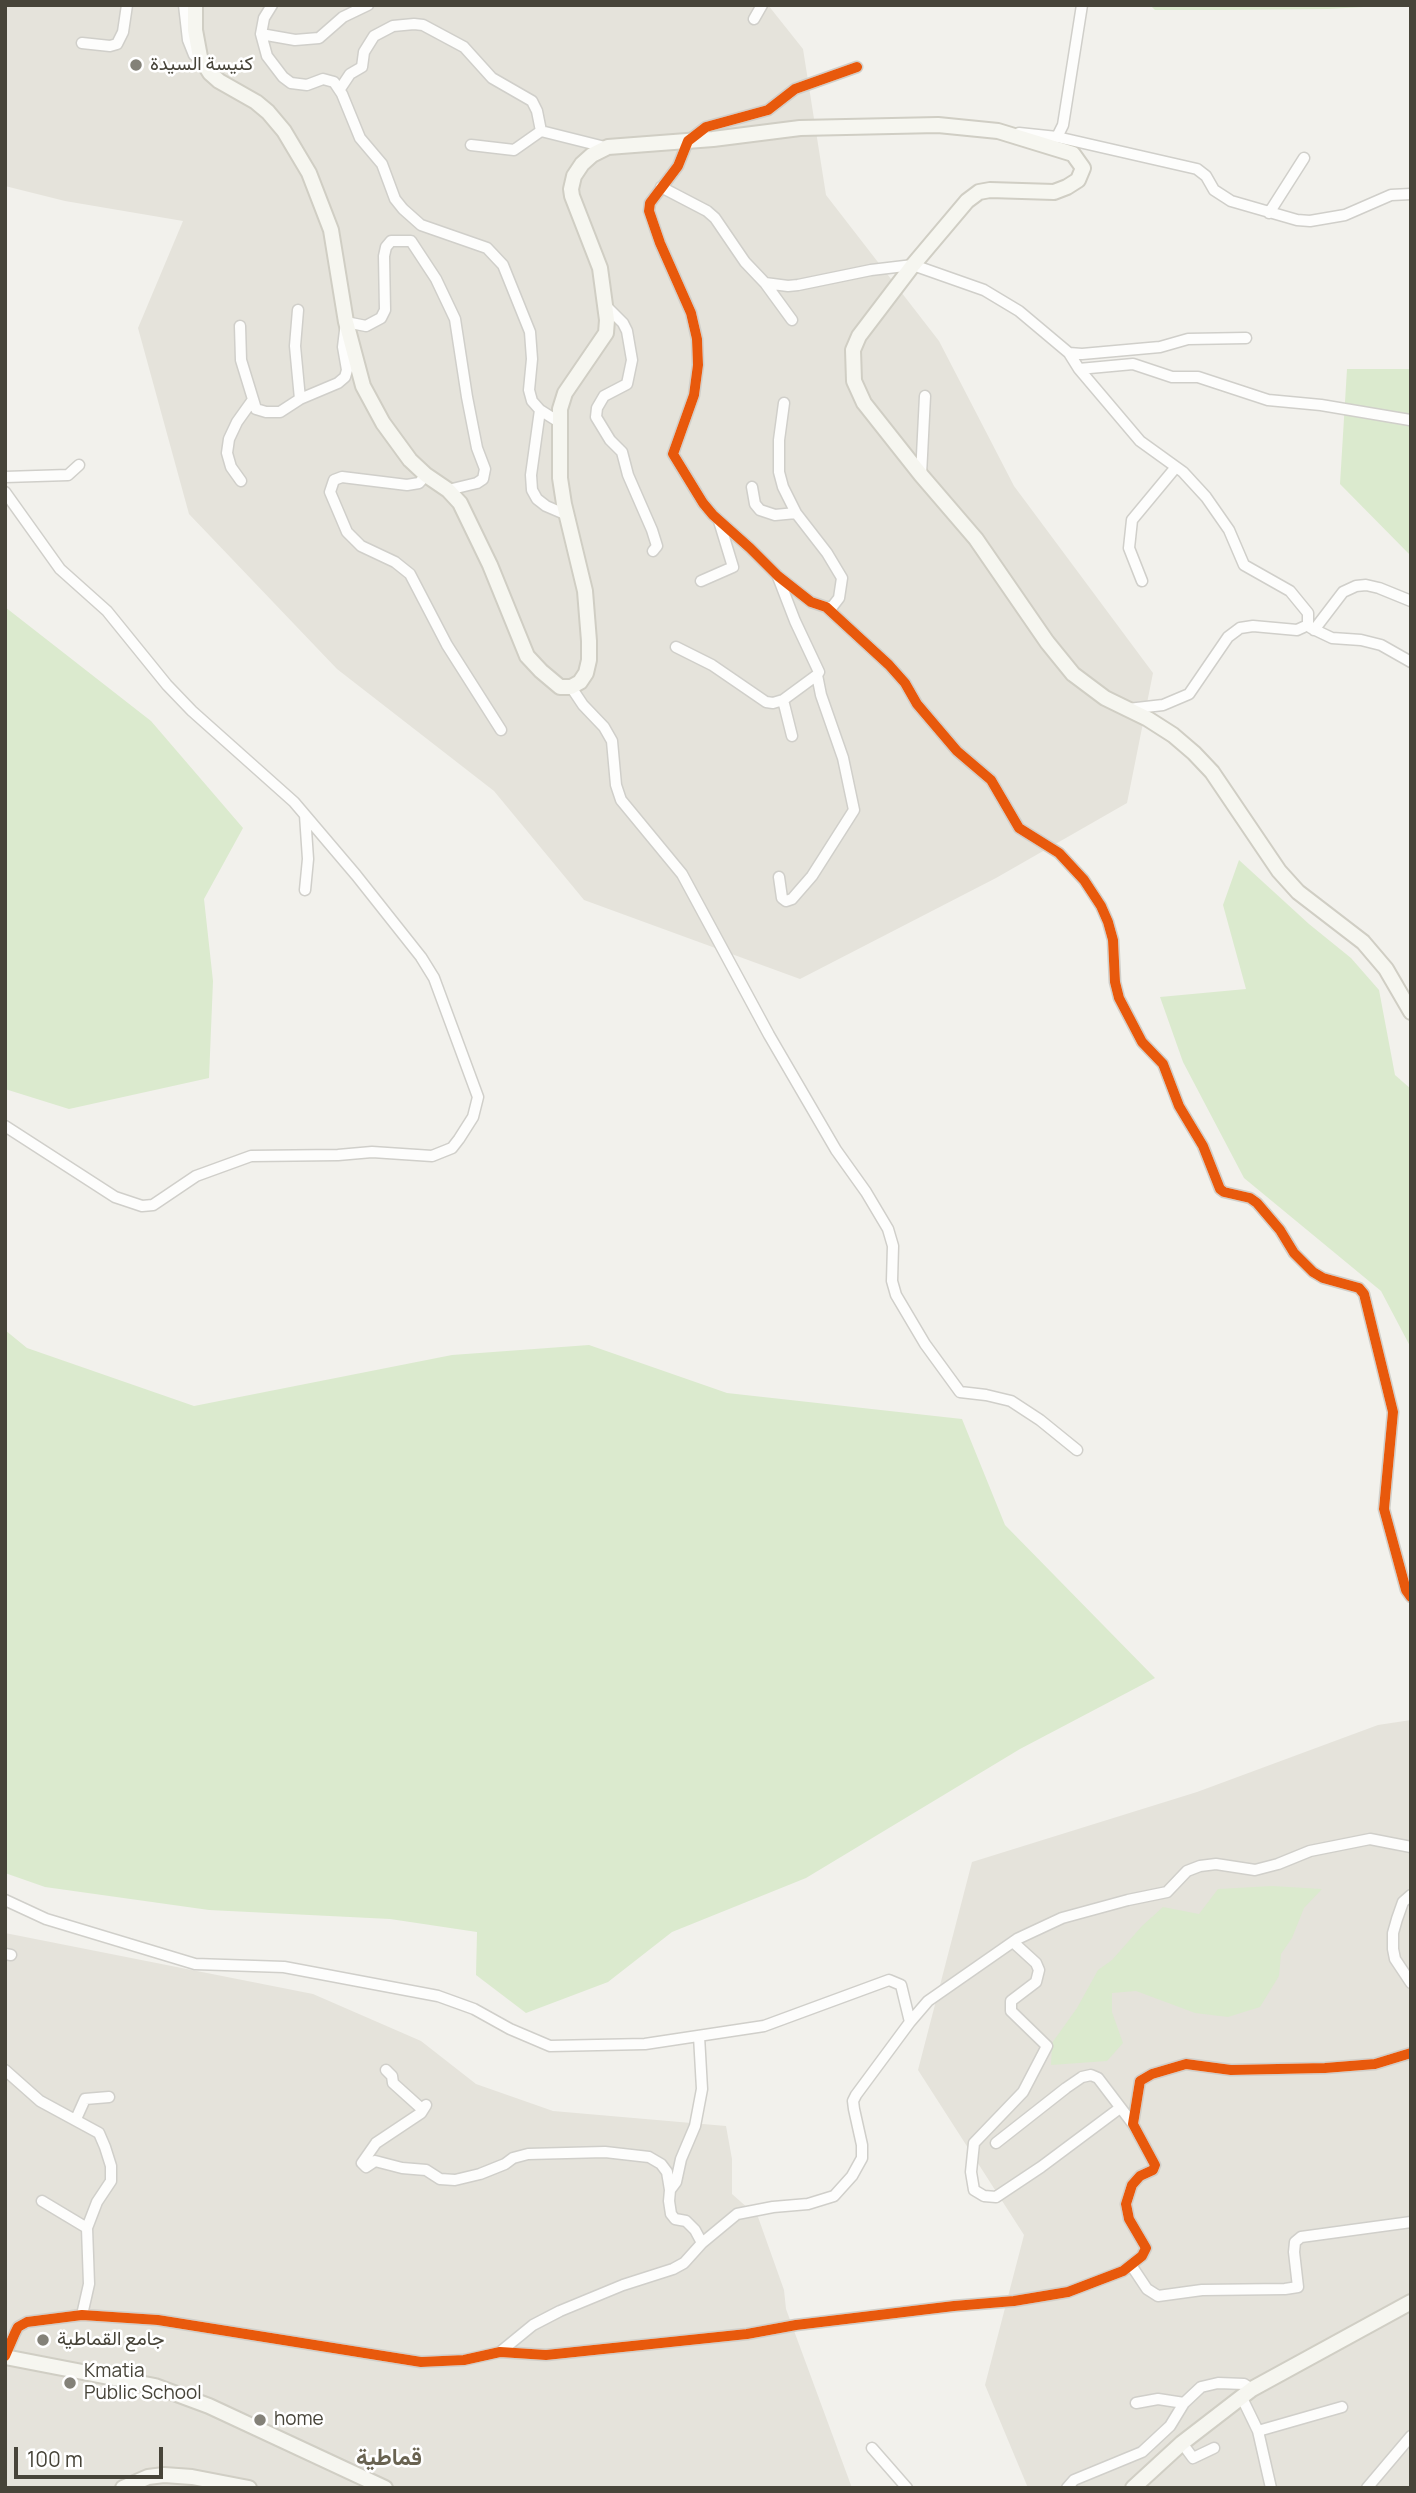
<!DOCTYPE html>
<meta charset="utf-8">
<style>
body{margin:0}
#map{position:relative;width:1416px;height:2493px;overflow:hidden;background:#f2f1ec;font-family:Manrope,sans-serif}
canvas{display:block}
.frame{position:absolute;inset:0;border:7px solid #474439;pointer-events:none}
.scale{position:absolute;left:14px;top:2447px;width:149px;height:32px;box-sizing:border-box;border:4px solid #474439;border-top:0;padding-left:9px;font-size:21px;line-height:24px;white-space:nowrap;color:#474439;-webkit-text-stroke:5px #fff;paint-order:stroke}
</style>
<div id="map">
<canvas width="1416" height="2493"></canvas>
<div class="frame"></div>
<div class="scale">100 m</div>
</div>
<script>
const ctx = document.querySelector('canvas').getContext('2d');
ctx.lineJoin = 'round';
function fillPath(path, color) {
  ctx.fillStyle = color;
  ctx.fill(path, 'evenodd');
}
function poly(rows) {
  const path = new Path2D();
  for (const r of rows) {
    path.moveTo(r[0], r[1]);
    for (let i = 2; i < r.length; i += 2) path.lineTo(r[i], r[i + 1]);
  }
  return path;
}
function trace(path, color, width, dash) {
  ctx.strokeStyle = color;
  ctx.lineWidth = width;
  ctx.lineCap = dash ? 'butt' : 'round';
  ctx.setLineDash(dash || []);
  ctx.stroke(path);
}
function drawText(font, color, halo, rows, align = 'center') {
  ctx.font = font + ' Manrope,Vazirmatn,sans-serif';
  ctx.lineWidth = 5;
  ctx.setLineDash([]);
  ctx.textBaseline = 'middle';
  ctx.strokeStyle = halo;
  ctx.fillStyle = color;
  for (const [text, x, y, turn = 0] of rows) {
    ctx.save();
    ctx.translate(x, y);
    ctx.rotate((+turn || 0) * Math.PI / 180);
    ctx.textAlign = isNaN(turn) ? turn : align;
    if (halo) ctx.strokeText(text, 0, 0);
    ctx.fillText(text, 0, 0);
    ctx.restore();
  }
}
fillPath(poly([
 [5,5,768,5,803,49,826,195,939,341,1014,486,1153,673,1127,803,996,878,800,979,584,900,494,791,337,669,189,514,138,328,183,221,65,201,5,186],
 [1411,1720,1411,2488,1028,2488,985,2385,1024,2235,918,2070,972,1862,1197,1792,1378,1725],
 [5,1933,313,1994,421,2041,476,2084,553,2111,726,2126,732,2159,732,2194,758,2217,784,2290,786,2309,852,2488,5,2488]
]), '#e5e3db');
fillPath(poly([
 [1150,5,1400,5,1328,9,1217,10,1155,10],
 [1347,369,1411,369,1411,556,1340,484],
 [5,607,151,721,243,828,204,899,213,981,209,1078,69,1109,5,1089],
 [1239,860,1309,924,1351,958,1379,990,1395,1075,1411,1089,1411,1348,1381,1291,1244,1178,1183,1062,1160,997,1246,989,1223,905],
 [5,1330,27,1348,194,1406,452,1355,589,1345,727,1393,962,1419,1005,1525,1155,1678,1020,1749,806,1878,672,1932,608,1982,526,2013,476,1975,477,1932,390,1919,209,1910,45,1887,5,1873],
 [1272,1886,1322,1889,1304,1908,1292,1938,1281,1954,1279,1976,1260,2007,1228,2017,1195,2013,1136,1991,1112,1993,1112,2012,1123,2043,1107,2061,1051,2065,1052,2043,1077,2008,1098,1970,1112,1960,1142,1926,1163,1907,1199,1914,1218,1889]
]), '#dbeace');
const minor = poly([
 [184,5,188,40,194,55,198,57],
 [368,5,343,17,319,38,295,40,261,34,267,56,283,77,291,83,307,85,323,79,334,82,342,94,360,138,382,164,395,199,403,209,421,225,487,248,503,265,530,332,532,359,529,390,532,401,540,410,559,422],
 [754,19,762,5],
 [261,34,264,18,272,5],
 [82,43,110,46,117,44,123,32,127,5],
 [857,67,795,89,768,110,706,127,688,141,678,166,650,203,649,211,660,243,691,313,697,339,698,365,694,395,673,454,703,503,713,515,750,548,778,576,811,602,826,607,889,665,905,683,917,704,957,751,991,780,1019,828,1059,853,1084,880,1101,906,1108,922,1113,940,1115,982,1119,998,1142,1042,1163,1064,1179,1106,1203,1146,1220,1189,1224,1192,1250,1198,1257,1203,1280,1230,1294,1253,1313,1272,1323,1278,1359,1288,1364,1294,1393,1412,1384,1509,1406,1590,1411,1597],
 [340,89,350,74,362,67,364,52,374,36,393,26,414,24,423,25,464,47,492,78,532,101,537,111,541,131,605,147],
 [1019,133,1057,137,1063,125,1082,5],
 [1057,137,1197,169,1206,176,1214,190,1231,201,1297,220,1310,221,1345,215,1391,195,1411,194],
 [471,145,514,150,541,131],
 [661,187,707,211,715,218,745,262,765,283,788,286,798,285,871,270,913,265,984,290,1019,311,1069,353,1079,369,1140,441,1183,472,1206,497,1229,530,1244,565,1290,591,1308,613,1308,625,1297,630,1253,626,1240,628,1228,637,1189,694,1163,705,1128,709],
 [1269,213,1304,158],
 [765,283,792,320],
 [606,306,623,323,627,331,632,360,627,384,604,396,597,408,596,417,610,440,622,452,628,475,652,530,657,546,653,551],
 [298,310,295,346,300,399],
 [240,326,241,360,256,409,266,412,280,412,300,399,338,383,345,377,347,370,343,347,346,322,366,326,381,318,385,310,384,256,386,247,391,241,411,241,436,279,455,319,467,397,477,448,485,469,483,479,477,483,448,490],
 [1069,353,1082,354,1160,347,1188,339,1246,338],
 [1079,369,1133,364,1172,377,1198,377,1268,400,1321,405,1410,420],
 [784,403,779,440,779,472,783,487,796,513,827,553,842,578,839,598,832,607,826,607],
 [540,410,531,475,532,490,537,499,546,506,567,515],
 [426,475,419,483,407,485,342,477,334,480,330,492,347,532,361,546,395,562,410,574,447,645,501,730],
 [921,475,925,396],
 [5,477,68,475,79,465],
 [241,481,231,467,227,453,229,439,237,422,252,401],
 [752,487,755,504,760,510,775,515,796,513],
 [5,492,60,569,107,611,167,685,192,711,294,802,356,875,421,957,434,978,478,1097,473,1117,459,1139,452,1148,432,1156,372,1152,338,1155,251,1156,196,1176,153,1205,142,1206,115,1197,5,1126],
 [778,577,795,621,819,672,817,675,821,695,843,758,854,810,812,876,792,899,786,901,782,898,779,877],
 [701,581,733,567,719,521],
 [1142,581,1129,548,1132,520,1176,467],
 [1311,628,1332,638,1361,640,1381,645,1411,662],
 [1314,630,1343,592,1356,586,1366,585,1379,588,1411,601],
 [676,647,712,665,766,702,773,703,783,700,817,675],
 [571,687,583,705,604,727,612,741,616,785,621,800,682,874,769,1035,836,1150,866,1192,888,1229,893,1246,892,1281,896,1295,925,1344,960,1392,986,1395,1011,1401,1040,1420,1077,1450],
 [783,700,792,736],
 [305,815,308,859,305,890],
 [1411,1895,1403,1902,1397,1919,1393,1933,1393,1949,1395,1959,1411,1983],
 [5,1900,46,1919,195,1964,284,1967,438,1996,474,2009,510,2029,550,2046,645,2044,764,2026,889,1980,901,1985,910,2022],
 [1013,1942,1036,1963,1039,1970,1036,1982,1011,2001,1011,2011,1047,2046,1023,2092,974,2143,971,2172,974,2190,984,2196,996,2197,1041,2167,1120,2108],
 [5,1954,11,1955],
 [699,2036,702,2089,695,2126,681,2159,676,2182,670,2190,669,2201,671,2214,675,2219,686,2221,695,2230,702,2243],
 [5,2070,40,2101,99,2133,105,2147,111,2166,111,2181,97,2202,87,2228,89,2284,82,2315],
 [386,2070,392,2076,393,2083,423,2110],
 [426,2105,421,2113,376,2143,362,2163,366,2167,375,2161,402,2168,426,2170,440,2179,455,2180,480,2174,505,2164,513,2158,528,2154,605,2152,649,2157,661,2164,667,2172,670,2190],
 [76,2119,85,2099,109,2097],
 [996,2143,1066,2088,1082,2077,1091,2075,1098,2078,1133,2124],
 [42,2201,87,2228],
 [1131,2265,1147,2289,1158,2296,1202,2290,1285,2289,1298,2287,1294,2252,1295,2242,1301,2237,1411,2222],
 [500,2352,533,2325,560,2311,623,2285,673,2269,684,2263,702,2243,737,2214,773,2207,808,2204,834,2196,852,2176,862,2158,862,2145,854,2109,853,2101,856,2095,910,2022,928,2001,1017,1939,1062,1918,1128,1900,1167,1892,1187,1871,1200,1866,1216,1864,1255,1870,1278,1864,1310,1851,1370,1839,1411,1847],
 [5,2356,15,2333,18,2327,27,2322,82,2315,158,2320,421,2362,464,2360,500,2352,546,2355,747,2334,796,2325,954,2306,1014,2301,1068,2292,1123,2271,1142,2256,1146,2248,1129,2219,1126,2204,1132,2185,1140,2176,1153,2170,1155,2165,1133,2124,1140,2081,1152,2074,1186,2064,1231,2070,1325,2068,1375,2064,1411,2053],
 [1242,2398,1258,2431,1271,2488],
 [1136,2403,1158,2399,1184,2403],
 [1258,2431,1342,2407],
 [1182,2443,1193,2458,1214,2448],
 [872,2448,907,2488],
 [1067,2488,1074,2480,1142,2452,1170,2426,1184,2403,1201,2387,1218,2383,1244,2384,1252,2389],
 [1367,2488,1411,2436]
]);
const secondary = poly([
 [195,5,195,30,200,57,210,73,219,81,256,102,268,112,284,131,309,173,331,230,346,322,363,386,383,423,410,460,426,475,448,490,460,503,490,565,527,656,541,671,560,687,571,687,580,682,586,673,589,660,589,641,585,591,564,504,560,478,560,409,565,393,606,333,607,320,600,268,572,196,571,189,574,176,582,164,592,155,608,147,713,139,800,128,938,125,998,131,1073,154,1083,168,1078,180,1067,187,1054,192,990,190,979,192,967,201,913,265,859,336,853,350,854,381,864,403,921,475,976,539,1047,642,1073,674,1105,698,1148,719,1173,735,1194,753,1212,772,1279,871,1298,892,1363,942,1386,969,1411,1012],
 [5,2357,155,2386,209,2406,385,2488],
 [123,2488,148,2477,164,2475,192,2477,249,2488],
 [1133,2488,1182,2443,1252,2389,1411,2302]
]);
trace(minor, '#d0cfca', 13);
trace(secondary, '#d0cec4', 18);
trace(minor, '#fdfdfc', 10);
trace(secondary, '#f6f6f0', 14);
trace(poly([
 [857,67,795,89,768,110,706,127,688,141,678,166,650,203,649,211,660,243,691,313,697,339,698,365,694,395,673,454,703,503,713,515,750,548,778,576,811,602,826,607,889,665,905,683,917,704,957,751,991,780,1019,828,1059,853,1084,880,1101,906,1108,922,1113,940,1115,982,1119,998,1142,1042,1163,1064,1179,1106,1203,1146,1220,1189,1224,1192,1250,1198,1257,1203,1280,1230,1294,1253,1313,1272,1323,1278,1359,1288,1364,1294,1393,1412,1384,1509,1406,1590,1411,1597],
 [5,2356,15,2333,18,2327,27,2322,82,2315,158,2320,421,2362,464,2360,500,2352,546,2355,747,2334,796,2325,954,2306,1014,2301,1068,2292,1123,2271,1142,2256,1146,2248,1129,2219,1126,2204,1132,2185,1140,2176,1153,2170,1155,2165,1133,2124,1140,2081,1152,2074,1186,2064,1231,2070,1325,2068,1375,2064,1411,2053]
]), '#e8590c', 10);
for (const [x, y, r, color] of [
 [136,65,7,"#838178"],
 [43,2340,7,"#838178"],
 [70,2383,7,"#838178"],
 [260,2420,7,"#838178"]
]) {
  const dot = new Path2D();
  dot.arc(x, y, r, 0, 2 * Math.PI);
  ctx.fillStyle = color;
  ctx.fill(dot);
  trace(dot, '#fff', 2.5);
}
drawText('19px', '#474439', '#fff', [
 ["كنيسة السيدة",150,65],
 ["جامع القماطية",57,2340],
 ["Kmatia",84,2372],
 ["Public School",84,2394],
 ["home",274,2420]
], 'left');
drawText('bold 23px', '#696351', '#fff', [
 ["قماطية",389,2459]
]);
</script>
